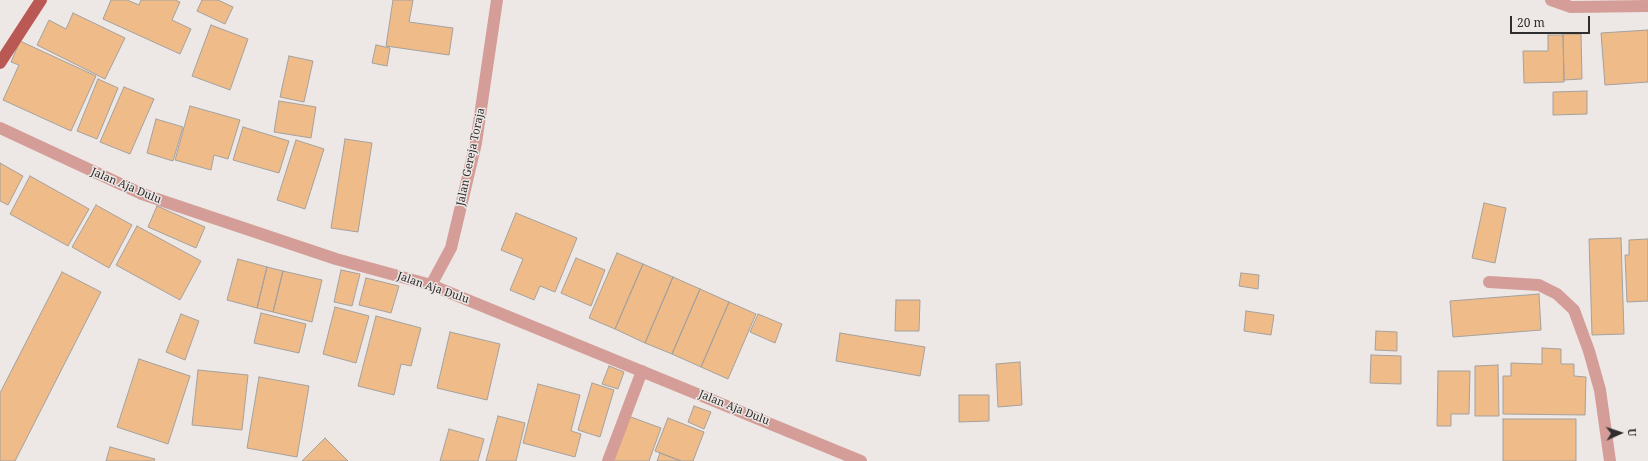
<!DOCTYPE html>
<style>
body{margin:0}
#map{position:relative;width:1648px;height:461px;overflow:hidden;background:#ede8e6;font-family:"Noto Serif",serif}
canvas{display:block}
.north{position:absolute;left:1600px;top:413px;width:40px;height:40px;-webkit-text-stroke:3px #ede8e6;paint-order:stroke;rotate:87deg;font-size:11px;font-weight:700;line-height:16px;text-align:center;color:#2f2d2d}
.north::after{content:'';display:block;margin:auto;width:14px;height:18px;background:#2f2d2d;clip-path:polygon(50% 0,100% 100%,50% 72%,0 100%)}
.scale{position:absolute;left:1510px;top:16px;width:80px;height:18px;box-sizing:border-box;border:2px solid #2f2d2d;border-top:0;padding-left:5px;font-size:12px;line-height:14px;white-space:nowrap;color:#2f2d2d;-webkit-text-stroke:3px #ede8e6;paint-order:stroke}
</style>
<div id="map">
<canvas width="1648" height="461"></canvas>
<div class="north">U</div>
<div class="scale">20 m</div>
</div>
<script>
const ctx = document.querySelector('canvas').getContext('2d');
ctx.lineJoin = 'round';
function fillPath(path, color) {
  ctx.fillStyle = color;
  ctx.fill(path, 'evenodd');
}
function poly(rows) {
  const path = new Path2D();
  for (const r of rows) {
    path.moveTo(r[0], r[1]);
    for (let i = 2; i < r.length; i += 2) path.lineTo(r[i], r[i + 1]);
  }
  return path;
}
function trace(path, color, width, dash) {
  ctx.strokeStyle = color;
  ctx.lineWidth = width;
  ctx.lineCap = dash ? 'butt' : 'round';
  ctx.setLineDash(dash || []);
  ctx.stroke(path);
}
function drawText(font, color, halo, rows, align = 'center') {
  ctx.font = font + ' "Noto Serif",serif';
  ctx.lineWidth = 3;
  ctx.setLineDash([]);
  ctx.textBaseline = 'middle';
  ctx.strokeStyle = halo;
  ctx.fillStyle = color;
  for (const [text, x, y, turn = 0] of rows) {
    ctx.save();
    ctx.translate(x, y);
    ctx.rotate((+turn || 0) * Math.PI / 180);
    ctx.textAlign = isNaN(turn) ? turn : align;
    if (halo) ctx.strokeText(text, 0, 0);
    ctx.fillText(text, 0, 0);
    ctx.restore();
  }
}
const building = poly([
 [111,0,127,0,139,5,141,0,175,0,180,2,172,20,191,29,180,54,103,19,111,0],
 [202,0,218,0,233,7,225,24,197,11,202,0],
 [393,0,413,0,409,22,453,28,449,55,386,46,393,0],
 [73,13,125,38,105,79,37,45,49,20,66,29,73,13],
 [211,25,248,39,230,90,192,76,211,25],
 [1648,30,1648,82,1605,85,1601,33,1648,30],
 [1563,34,1581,34,1582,79,1564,80,1563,34],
 [1548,35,1563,35,1564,82,1524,83,1523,51,1548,51,1548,35],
 [20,41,96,76,71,131,3,100,19,65,11,62,20,41],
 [376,45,390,48,387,66,372,63,376,45],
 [289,56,313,61,304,102,280,97,289,56],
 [98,79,118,88,97,139,77,131,98,79],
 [124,87,154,99,130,154,100,142,124,87],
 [1587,91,1587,114,1553,115,1553,92,1587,91],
 [279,101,316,107,311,138,274,132,279,101],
 [190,106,240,120,228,159,214,155,211,170,175,160,190,106],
 [156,119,183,127,173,161,147,153,156,119],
 [243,127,289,141,279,173,233,160,243,127],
 [345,139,372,143,358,232,331,228,345,139],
 [296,140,324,149,305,209,277,200,296,140],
 [0,163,23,176,8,205,0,201,0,163],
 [30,176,89,209,68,246,10,214,30,176],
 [1484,203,1506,208,1495,263,1472,258,1484,203],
 [96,205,132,225,109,268,72,247,96,205],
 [157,206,205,227,196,248,148,227,157,206],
 [516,213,577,238,555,292,540,286,534,300,510,290,523,259,501,250,516,213],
 [137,226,201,261,180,300,116,265,137,226],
 [1621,238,1624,334,1592,335,1589,239,1621,238],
 [1648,239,1648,301,1627,302,1625,255,1629,255,1629,240,1648,239],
 [617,253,643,264,615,329,589,318,617,253],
 [576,258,605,270,591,306,561,293,576,258],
 [238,259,267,267,257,308,227,300,238,259],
 [643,264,673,277,645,343,615,329,643,264],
 [267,267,283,271,273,312,257,308,267,267],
 [341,270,360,274,352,306,334,302,341,270],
 [283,271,322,280,312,322,273,312,283,271],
 [62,272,101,292,15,461,0,461,0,393,62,272],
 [1241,273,1259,275,1258,289,1239,286,1241,273],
 [673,277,700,289,672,354,645,343,673,277],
 [366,278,399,286,391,313,359,305,366,278],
 [700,289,729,302,701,367,672,354,700,289],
 [1539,294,1541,330,1453,337,1450,301,1539,294],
 [896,300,920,300,919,331,895,331,896,300],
 [729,302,756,314,728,379,701,367,729,302],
 [335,307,369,316,356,363,323,354,335,307],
 [1246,311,1274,315,1271,335,1244,331,1246,311],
 [261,313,306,324,299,353,254,343,261,313],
 [181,314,199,321,185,360,166,352,181,314],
 [758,314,782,324,775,343,750,332,758,314],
 [376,316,421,328,411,366,401,364,394,395,358,386,376,316],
 [1376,331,1397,332,1397,351,1375,350,1376,331],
 [450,332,500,344,487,400,437,388,450,332],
 [840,333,925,347,920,376,836,361,840,333],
 [1542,348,1561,349,1561,364,1574,364,1574,376,1586,377,1585,415,1503,414,1503,376,1511,376,1511,363,1542,364,1542,348],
 [1371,355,1401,356,1401,384,1370,383,1371,355],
 [139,359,190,376,168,444,117,427,139,359],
 [1020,362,1022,405,998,407,996,364,1020,362],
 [1498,365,1499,416,1475,416,1475,366,1498,365],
 [609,366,624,372,618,389,602,384,609,366],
 [198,370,248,375,242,430,192,425,198,370],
 [1438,371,1470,371,1469,414,1451,414,1451,426,1437,426,1438,371],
 [259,377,309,386,297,457,247,448,259,377],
 [592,383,614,390,600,437,578,430,592,383],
 [538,384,580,395,571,431,581,434,575,457,523,443,538,384],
 [959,395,989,395,989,421,959,422,959,395],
 [694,406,711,412,704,429,688,422,694,406],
 [498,416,525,423,516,461,486,461,498,416],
 [628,416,661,428,649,461,611,461,628,416],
 [668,418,704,432,693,461,681,461,655,451,668,418],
 [1503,419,1576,419,1576,461,1503,461,1503,419],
 [449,429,484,439,478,461,440,461,449,429],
 [325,438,348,461,302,461,325,438],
 [110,447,155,459,154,461,106,461,110,447],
 [660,453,681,461,657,461,660,453]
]);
fillPath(building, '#efbb88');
trace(building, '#a4a19e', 1);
trace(poly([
 [1551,0,1571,7,1648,6],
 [1489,282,1539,285,1557,294,1574,310,1589,351,1600,390,1610,461],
 [431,285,451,248,476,143,497,0],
 [608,461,642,371]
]), '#d59d98', 12);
trace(poly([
 [0,128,142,194,336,259,431,285,861,461]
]), '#d59d98', 12);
trace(poly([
 [0,63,41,0]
]), '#ba5854', 12);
drawText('11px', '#2f2d2d', '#ede8e6', [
 ["Jalan Gereja Toraja",471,157,-78],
 ["Jalan Aja Dulu",126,186,23],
 ["Jalan Aja Dulu",433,288,19],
 ["Jalan Aja Dulu",734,408,22]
]);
</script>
